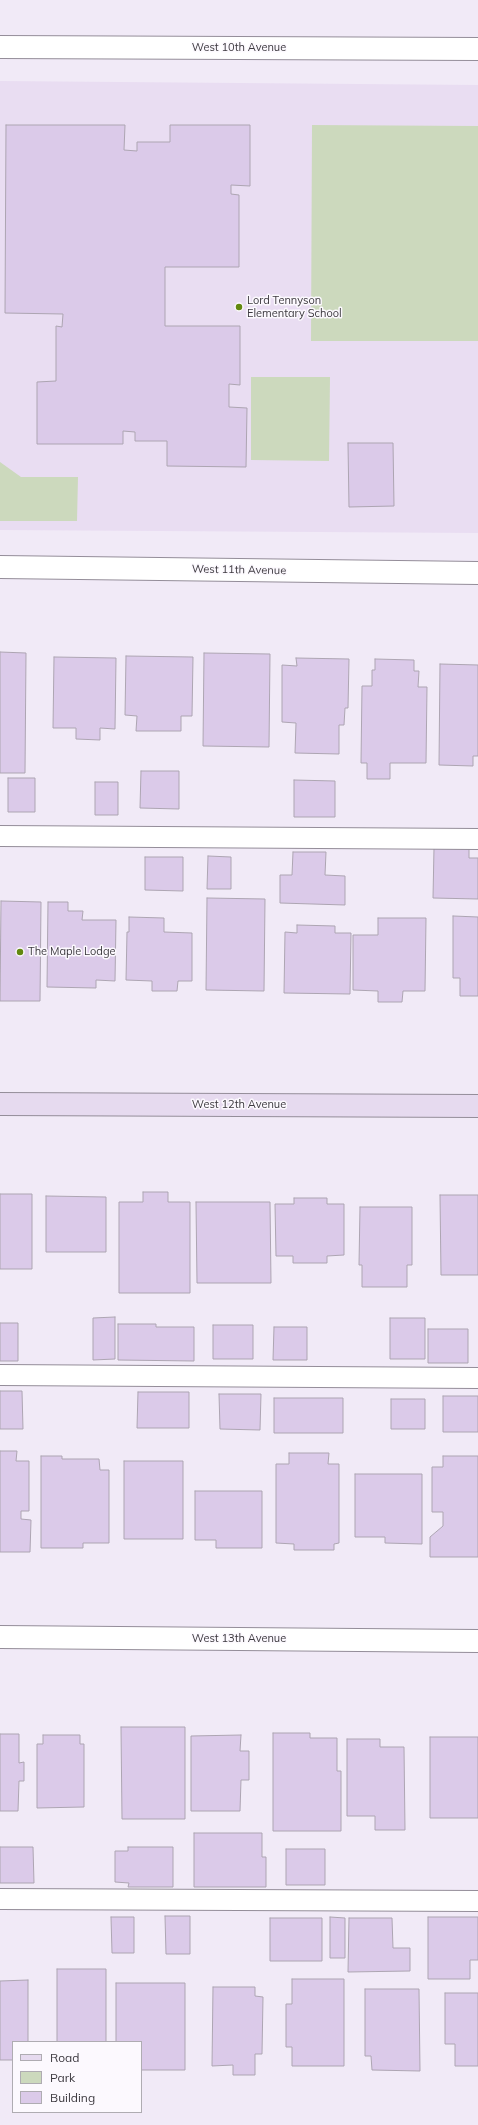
<!DOCTYPE html>
<style>
body{margin:0}
#map{position:relative;width:478px;height:2125px;overflow:hidden;background:#f1eaf7;font-family:Mulish,sans-serif}
canvas{display:block}
.legend{position:absolute;left:12px;top:2041px;width:130px;height:72px;box-sizing:border-box;background:#fcf9fe;border:1px solid #afacb2;margin:0;padding:5px 7px;list-style:none;font-size:12px;color:#3c393f}
.legend li{display:flex;align-items:center;gap:8px;height:20px}
.legend b{width:20px;border:1px solid #afacb2}
</style>
<div id="map">
<canvas width="478" height="2125"></canvas>
<ul class="legend">
<li><b style="height:5px;background:#e6daef"></b>Road</li>
<li><b style="height:11px;background:#ccd9bd"></b>Park</li>
<li><b style="height:11px;background:#dbcae9"></b>Building</li>
</ul>
</div>
<script>
const ctx = document.querySelector('canvas').getContext('2d');
ctx.lineJoin = 'round';
function fillPath(path, color) {
  ctx.fillStyle = color;
  ctx.fill(path, 'evenodd');
}
function poly(rows) {
  const path = new Path2D();
  for (const r of rows) {
    path.moveTo(r[0], r[1]);
    for (let i = 2; i < r.length; i += 2) path.lineTo(r[i], r[i + 1]);
  }
  return path;
}
function trace(path, color, width, dash) {
  ctx.strokeStyle = color;
  ctx.lineWidth = width;
  ctx.lineCap = dash ? 'butt' : 'round';
  ctx.setLineDash(dash || []);
  ctx.stroke(path);
}
function drawText(font, color, halo, rows, align = 'center') {
  ctx.font = font + ' Mulish,sans-serif';
  ctx.lineWidth = 3;
  ctx.setLineDash([]);
  ctx.textBaseline = 'middle';
  ctx.strokeStyle = halo;
  ctx.fillStyle = color;
  for (const [text, x, y, turn = 0] of rows) {
    ctx.save();
    ctx.translate(x, y);
    ctx.rotate((+turn || 0) * Math.PI / 180);
    ctx.textAlign = isNaN(turn) ? turn : align;
    if (halo) ctx.strokeText(text, 0, 0);
    ctx.fillText(text, 0, 0);
    ctx.restore();
  }
}
fillPath(poly([
 [0,81,478,85,478,533,0,530]
]), '#e9ddf2');
fillPath(poly([
 [312,125,478,126,478,341,311,341],
 [251,377,330,377,329,461,251,460],
 [0,462,21,477,78,477,77,521,0,521]
]), '#ccd9bd');
const building = poly([
 [6,125,125,125,124,150,137,151,137,142,170,142,170,125,250,125,250,186,231,185,231,194,239,195,239,267,165,267,165,326,240,326,240,385,229,384,229,407,247,408,246,467,167,466,167,441,135,441,135,432,123,431,123,444,37,444,37,382,56,381,56,326,62,327,63,314,5,313,6,125],
 [348,443,393,443,394,506,349,507,348,443],
 [0,652,26,653,25,773,0,773,0,652],
 [204,653,270,654,269,747,203,746,204,653],
 [126,656,193,657,192,716,181,716,181,731,136,731,137,716,125,715,126,656],
 [54,657,116,658,115,729,100,728,100,740,76,739,76,728,53,728,54,657],
 [296,658,349,659,348,708,345,708,344,725,339,725,339,754,295,753,296,723,282,722,282,665,297,666,296,658],
 [375,659,414,660,414,671,419,671,418,687,427,687,426,763,390,763,390,779,367,779,367,763,361,763,362,686,372,686,372,670,375,670,375,659],
 [440,664,478,665,478,756,473,756,473,766,439,765,440,664],
 [141,771,179,771,179,809,140,808,141,771],
 [8,778,35,778,35,812,8,812,8,778],
 [294,780,335,781,335,817,294,817,294,780],
 [95,782,118,782,118,815,95,815,95,782],
 [434,848,469,849,469,858,478,858,478,899,433,898,434,848],
 [293,852,326,852,325,875,345,876,345,905,280,903,280,875,292,875,293,852],
 [208,856,231,857,231,889,207,889,208,856],
 [145,857,183,857,183,891,145,890,145,857],
 [207,898,265,899,264,991,206,990,207,898],
 [1,901,41,902,40,1001,0,1001,1,901],
 [48,902,68,902,68,911,83,911,82,920,116,920,115,981,96,980,96,988,47,987,48,902],
 [453,916,478,917,478,996,460,996,460,978,453,978,453,916],
 [129,917,164,918,164,932,192,933,192,981,178,981,177,991,152,991,152,981,126,980,127,932,129,932,129,917],
 [378,918,426,918,425,991,403,991,402,1002,378,1002,378,991,353,990,353,935,378,935,378,918],
 [297,925,335,926,335,933,351,933,350,994,284,993,285,932,297,933,297,925],
 [143,1192,168,1192,168,1202,190,1202,190,1293,119,1293,119,1202,143,1202,143,1192],
 [0,1194,32,1194,32,1269,0,1269,0,1194],
 [440,1195,478,1195,478,1275,441,1275,440,1195],
 [46,1196,106,1197,106,1252,46,1252,46,1196],
 [294,1198,327,1198,327,1204,344,1204,344,1255,327,1256,327,1263,293,1263,293,1256,276,1256,275,1204,294,1204,294,1198],
 [196,1202,270,1202,271,1283,197,1283,196,1202],
 [360,1207,412,1207,412,1265,407,1265,407,1287,362,1287,362,1265,359,1265,360,1207],
 [115,1317,115,1359,93,1360,93,1318,115,1317],
 [390,1318,425,1318,425,1359,390,1359,390,1318],
 [0,1323,18,1323,18,1361,0,1361,0,1323],
 [118,1324,156,1324,156,1327,194,1327,194,1361,118,1360,118,1324],
 [213,1325,253,1325,253,1359,213,1359,213,1325],
 [274,1327,307,1327,307,1360,273,1360,274,1327],
 [428,1329,468,1329,468,1363,428,1363,428,1329],
 [0,1391,22,1391,23,1429,0,1429,0,1391],
 [138,1392,189,1392,189,1428,137,1428,138,1392],
 [219,1394,261,1394,260,1430,220,1429,219,1394],
 [443,1396,478,1396,478,1432,443,1432,443,1396],
 [274,1398,343,1398,343,1433,274,1433,274,1398],
 [391,1399,425,1399,425,1429,391,1429,391,1399],
 [0,1451,17,1451,16,1461,29,1461,29,1511,21,1511,21,1519,31,1520,30,1552,0,1552,0,1451],
 [289,1453,329,1453,328,1464,339,1464,339,1543,334,1544,334,1550,294,1550,294,1544,276,1543,276,1464,289,1464,289,1453],
 [41,1456,62,1456,62,1459,99,1459,100,1470,109,1470,109,1543,83,1543,83,1548,41,1548,41,1456],
 [443,1456,478,1456,478,1557,430,1557,430,1537,443,1526,443,1512,432,1512,432,1467,443,1467,443,1456],
 [124,1461,183,1461,183,1539,124,1539,124,1461],
 [355,1474,422,1474,422,1544,385,1543,385,1537,355,1537,355,1474],
 [195,1491,262,1491,262,1548,216,1548,216,1540,195,1540,195,1491],
 [121,1727,185,1727,185,1819,122,1819,121,1727],
 [273,1733,310,1733,310,1738,337,1738,337,1771,341,1771,341,1831,273,1831,273,1733],
 [0,1734,19,1734,19,1763,24,1762,24,1781,19,1781,18,1811,0,1811,0,1734],
 [43,1735,80,1735,80,1744,84,1744,84,1807,37,1808,37,1744,43,1744,43,1735],
 [241,1735,240,1751,249,1751,249,1780,241,1780,240,1811,191,1811,191,1736,241,1735],
 [430,1737,478,1737,478,1818,430,1818,430,1737],
 [347,1739,380,1739,380,1747,404,1747,405,1830,375,1830,375,1816,347,1816,347,1739],
 [194,1833,262,1833,262,1857,266,1857,266,1887,194,1887,194,1833],
 [0,1847,33,1847,34,1883,0,1883,0,1847],
 [128,1847,173,1847,173,1887,128,1887,129,1883,115,1882,115,1851,128,1851,128,1847],
 [286,1849,325,1849,325,1885,286,1885,286,1849],
 [165,1916,190,1916,190,1954,166,1954,165,1916],
 [111,1917,134,1917,134,1953,112,1953,111,1917],
 [330,1917,345,1918,345,1958,330,1958,330,1917],
 [428,1917,478,1917,478,1960,470,1960,470,1979,428,1979,428,1917],
 [270,1918,322,1918,322,1961,270,1961,270,1918],
 [349,1918,392,1918,393,1948,410,1948,410,1971,348,1972,349,1918],
 [57,1969,106,1969,106,2042,57,2042,57,1969],
 [292,1979,344,1979,344,2066,292,2066,292,2047,286,2047,286,2004,292,2004,292,1979],
 [28,1980,28,2042,13,2042,13,2060,0,2060,0,1981,28,1980],
 [116,1983,185,1983,185,2070,141,2070,141,2042,116,2042,116,1983],
 [213,1987,255,1987,255,1996,263,1997,262,2054,255,2054,255,2075,233,2075,233,2065,212,2066,213,1987],
 [365,1989,419,1989,420,2071,372,2070,371,2056,365,2056,365,1989],
 [445,1993,478,1993,478,2066,455,2066,455,2044,445,2044,445,1993]
]);
fillPath(building, '#dbcae9');
trace(building, '#ada5b2', 1);
const lane = poly([
 [0,836,478,839],
 [0,1375,478,1378],
 [0,1899,478,1901]
]);
const street = poly([
 [0,47,478,49],
 [0,567,478,573],
 [0,1637,478,1641]
]);
const secondary = poly([
 [0,1104,478,1106]
]);
trace(lane, '#948d99', 22);
trace(street, '#948d99', 24);
trace(secondary, '#948d99', 24);
trace(lane, '#fff', 20);
trace(street, '#fff', 22);
trace(secondary, '#e6daef', 22);
for (const [x, y, r, color] of [
 [239,307,4,"#62880f"],
 [20,952,4,"#62880f"]
]) {
  const dot = new Path2D();
  dot.arc(x, y, r, 0, 2 * Math.PI);
  ctx.fillStyle = color;
  ctx.fill(dot);
  trace(dot, '#fcf9fe', 1.5);
}
drawText('11px', '#3c393f', '#fcf9fe', [
 ["West 10th Avenue",239,48],
 ["West 11th Avenue",239,570,1],
 ["West 12th Avenue",239,1105],
 ["West 13th Avenue",239,1639]
]);
drawText('11px', '#3c393f', '#fcf9fe', [
 ["Lord Tennyson",247,301],
 ["Elementary School",247,314],
 ["The Maple Lodge",28,952]
], 'left');
</script>
